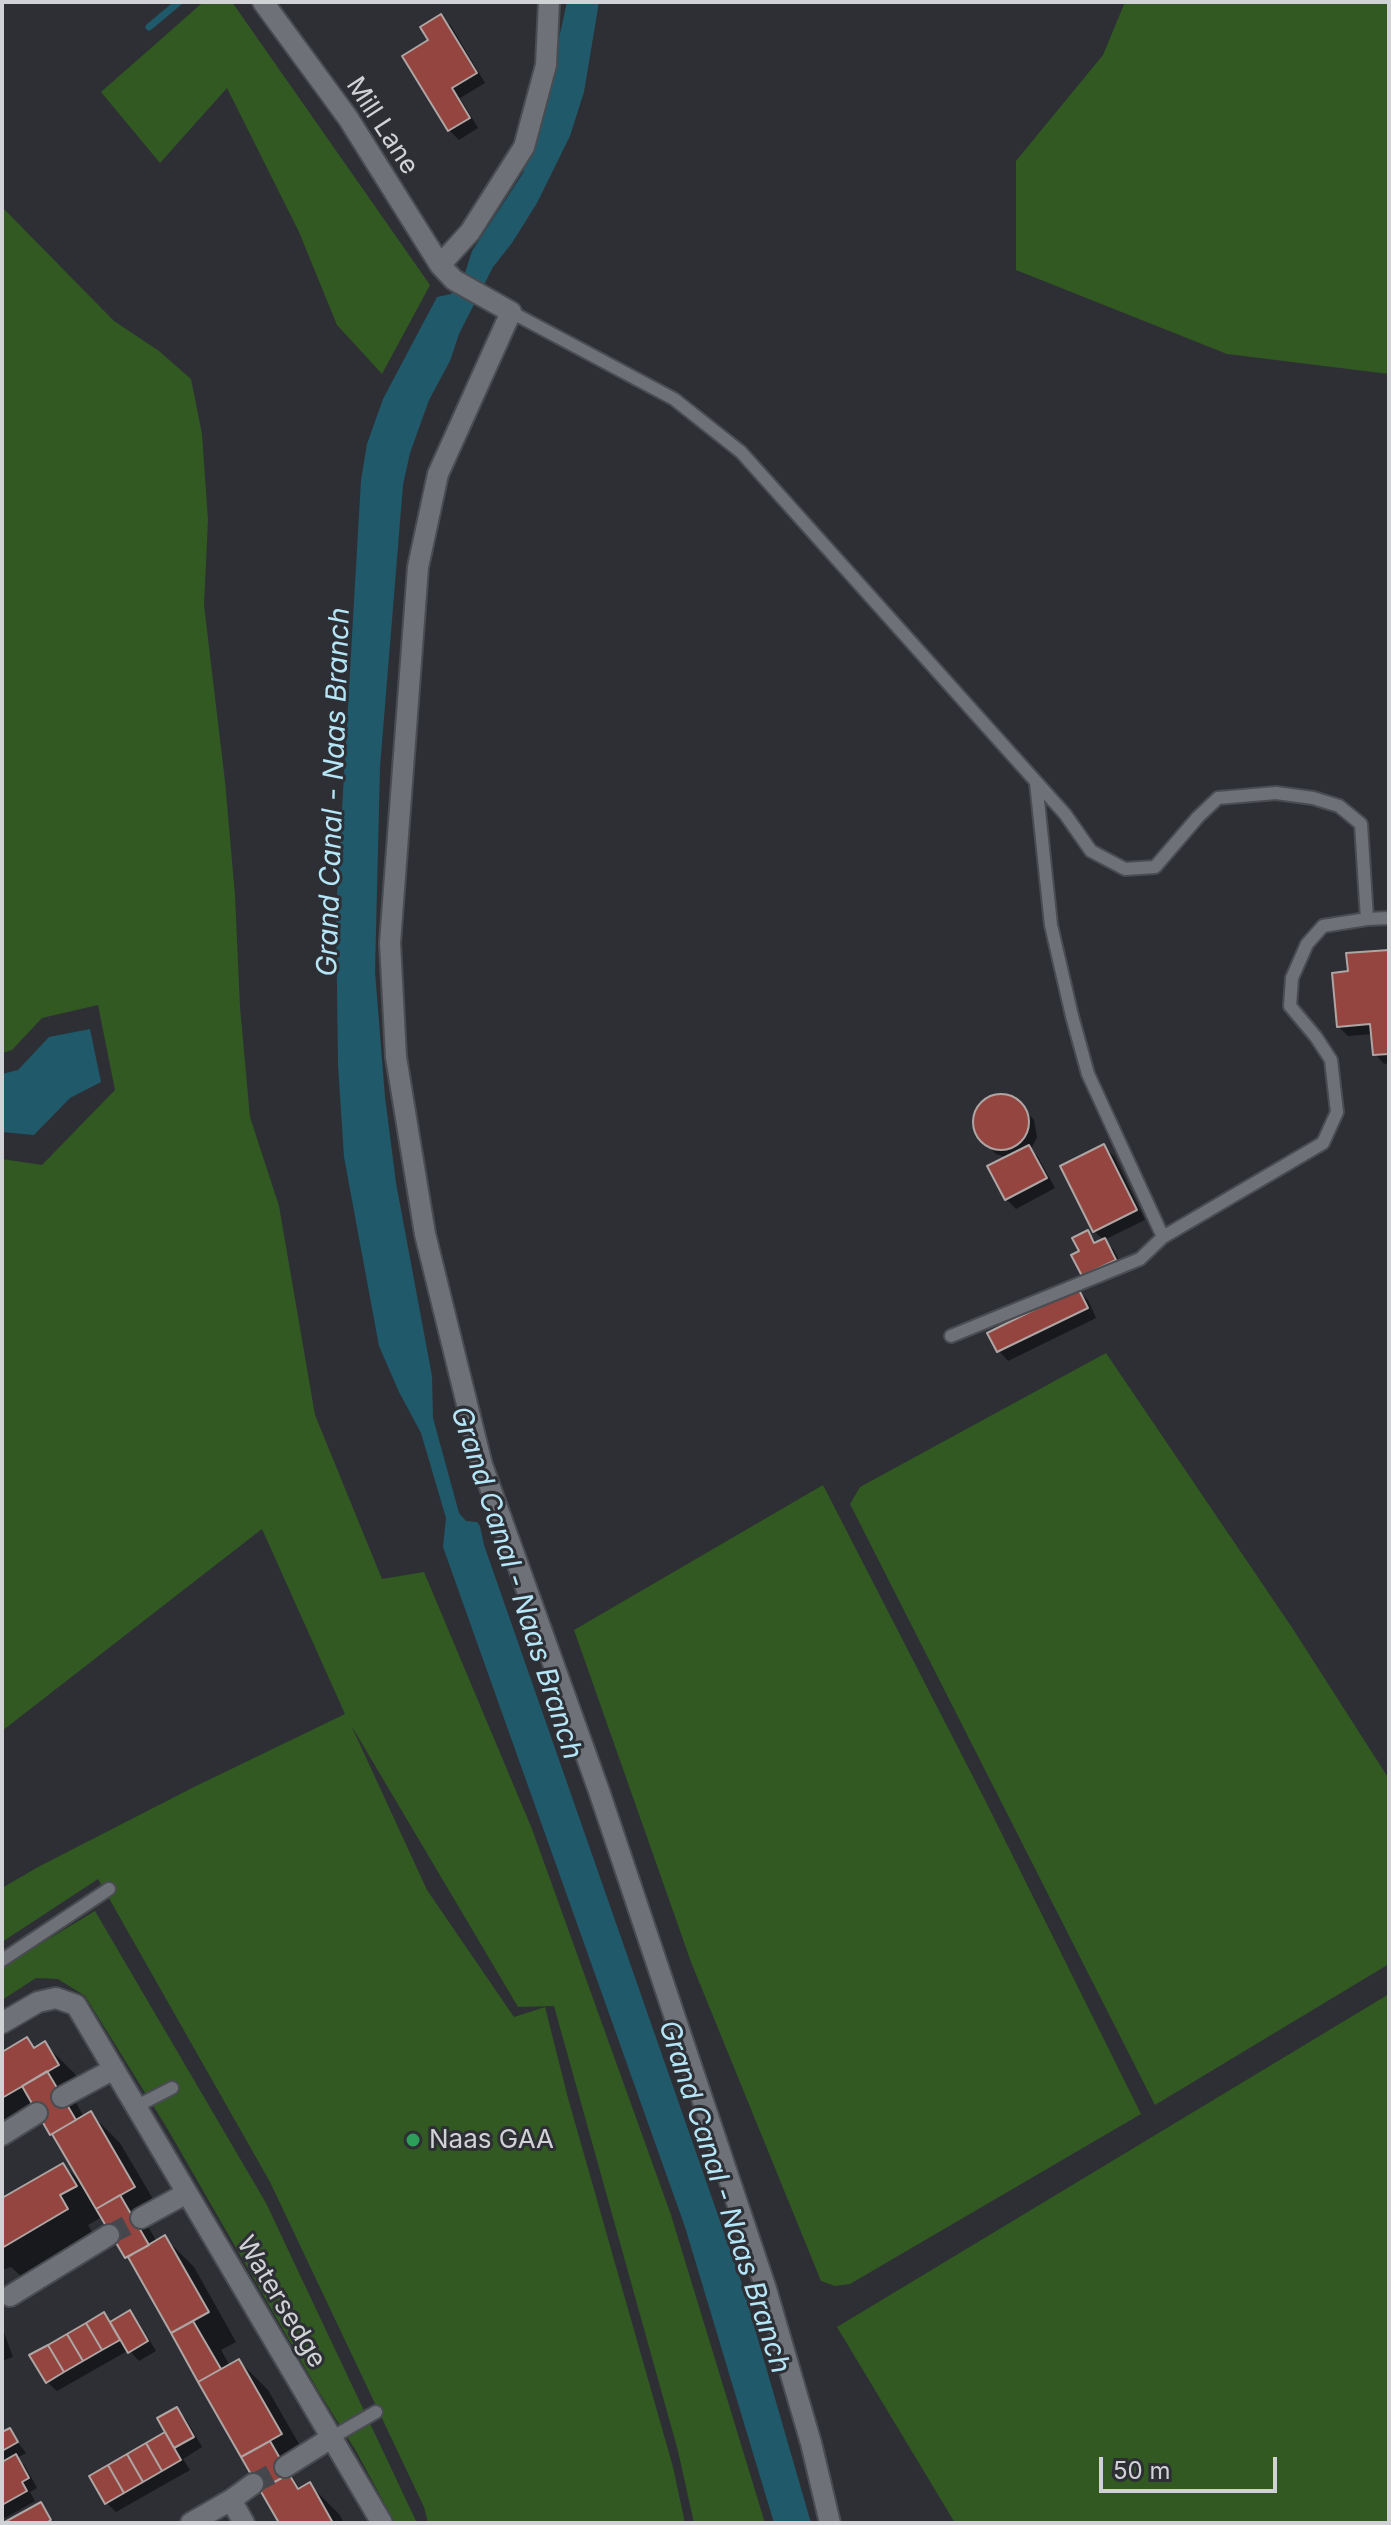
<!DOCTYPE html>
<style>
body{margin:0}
#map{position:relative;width:1391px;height:2525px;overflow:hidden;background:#2d2f35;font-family:Inter,sans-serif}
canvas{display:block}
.frame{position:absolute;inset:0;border:4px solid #d0d2d5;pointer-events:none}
.scale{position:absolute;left:1099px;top:2457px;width:178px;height:36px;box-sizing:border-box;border:4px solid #d0d2d5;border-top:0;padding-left:10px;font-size:24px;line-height:28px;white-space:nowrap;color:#d0d2d5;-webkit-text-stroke:6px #2d2f35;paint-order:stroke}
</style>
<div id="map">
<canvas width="1391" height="2525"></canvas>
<div class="frame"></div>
<div class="scale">50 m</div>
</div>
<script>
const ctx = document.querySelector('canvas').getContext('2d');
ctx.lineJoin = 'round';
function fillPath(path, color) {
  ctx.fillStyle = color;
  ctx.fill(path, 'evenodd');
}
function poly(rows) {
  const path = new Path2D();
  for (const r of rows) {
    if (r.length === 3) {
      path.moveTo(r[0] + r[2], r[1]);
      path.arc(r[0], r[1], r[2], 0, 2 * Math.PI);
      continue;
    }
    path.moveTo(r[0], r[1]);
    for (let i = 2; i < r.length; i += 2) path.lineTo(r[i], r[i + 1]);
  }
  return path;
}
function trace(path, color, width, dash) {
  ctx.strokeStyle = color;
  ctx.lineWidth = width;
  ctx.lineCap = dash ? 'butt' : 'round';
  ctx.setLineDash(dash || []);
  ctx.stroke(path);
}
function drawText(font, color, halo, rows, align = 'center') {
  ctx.font = font + ' Inter,sans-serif';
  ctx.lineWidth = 6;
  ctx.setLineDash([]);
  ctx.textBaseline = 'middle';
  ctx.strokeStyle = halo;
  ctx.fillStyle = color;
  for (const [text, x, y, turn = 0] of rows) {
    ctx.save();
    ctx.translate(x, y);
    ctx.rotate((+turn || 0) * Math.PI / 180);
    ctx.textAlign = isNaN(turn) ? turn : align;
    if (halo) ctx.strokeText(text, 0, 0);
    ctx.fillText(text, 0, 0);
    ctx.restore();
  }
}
fillPath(poly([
 [200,2,232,2,430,285,382,374,337,325,299,232,227,88,160,163,101,92,201,4],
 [1125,2,1389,2,1389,374,1227,354,1016,270,1016,161,1103,55],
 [2,207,114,321,159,351,191,379,202,434,208,520,204,605,225,781,235,895,240,1007,250,1117,279,1206,315,1415,382,1579,424,1572,532,1829,671,2215,765,2523,694,2523,678,2451,554,2006,518,2007,351,1725,427,1890,514,2017,545,2007,568,2098,673,2467,685,2523,428,2523,424,2507,270,2182,98,1879,2,1942,2,1888,38,1867,194,1787,345,1714,262,1529,2,1731,2,1159,42,1165,115,1090,98,1005,42,1018,12,1050,2,1053],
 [1106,1353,1293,1629,1389,1779,1389,1964,1155,2105,850,1504,860,1487],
 [823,1485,985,1800,1141,2114,850,2284,835,2286,821,2281,691,1962,574,1630],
 [95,1911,266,2203,417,2523,395,2523,356,2451,319,2392,167,2128,85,1996,58,1979,36,1978,2,2000,2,1967],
 [1389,1994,1389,2523,955,2523,837,2327]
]), '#315921');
fillPath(poly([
 [567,2,599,2,584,92,570,136,537,203,512,243,493,267,459,334,450,361,429,400,410,453,403,485,380,767,375,972,385,1097,396,1183,432,1376,433,1418,459,1513,466,1521,477,1522,480,1526,484,1545,742,2284,811,2523,774,2523,685,2227,443,1547,446,1518,421,1433,399,1392,379,1346,344,1157,338,1065,336,913,361,480,367,444,383,399,437,297,451,294,465,273,472,251,523,173,543,110],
 [90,1029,101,1082,70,1098,34,1135,2,1132,2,1074,18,1070,49,1037]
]), '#20596a');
fillPath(poly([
 [441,17,451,26,485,83,460,98,478,128,459,140,449,130,404,57,431,40],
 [1389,952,1389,1063,1384,1064,1375,1054,1373,1034,1348,1036,1338,1026,1350,973],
 [1002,1096,1018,1102,1034,1120,1037,1137,1031,1149,1038,1157,1055,1188,1016,1209,1006,1199,1009,1158,996,1154,986,1143,976,1130,975,1122,981,1106,986,1101],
 [1104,1147,1114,1156,1145,1220,1104,1240,1114,1250,1124,1270,1093,1285,1083,1275,1081,1252,1087,1233,1097,1242,1105,1241,1094,1231],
 [1078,1291,1088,1300,1096,1318,1008,1361,999,1351],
 [27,2040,36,2049,45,2044,74,2073,87,2094,75,2101,84,2117,91,2114,120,2143,163,2216,147,2225,157,2242,165,2238,194,2267,236,2342,221,2350,230,2366,239,2361,268,2390,310,2463,291,2474,298,2486,302,2489,310,2485,339,2514,344,2523,281,2523,135,2265,127,2257,102,2217,88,2225,96,2239,25,2280,11,2267,2,2270,2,2201,63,2165,81,2182,44,2119,2,2144,2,2055],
 [130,2313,139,2323,156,2351,139,2361,129,2350,57,2391,47,2382,104,2315,112,2323],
 [2,2327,13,2357,2,2361],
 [176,2409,186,2419,202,2447,183,2459,190,2470,116,2512,107,2503,168,2433],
 [9,2431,26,2453,17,2458,25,2466,37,2488,30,2492,35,2501,5,2518,2,2515,2,2435],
 [40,2505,55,2523,7,2523]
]), '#0007');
trace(poly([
 [149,27,179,2]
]), '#20596a', 7);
const building = poly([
 [441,14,477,73,452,88,470,118,448,131,402,56,428,40,420,27,441,14],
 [1389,950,1389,1054,1373,1055,1370,1024,1337,1027,1332,973,1348,971,1346,953,1389,950],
 [1001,1122,28],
 [1104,1144,1137,1210,1093,1232,1060,1166,1104,1144],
 [1029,1145,1047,1178,1005,1200,987,1166,1029,1145],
 [1088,1230,1094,1243,1105,1238,1116,1260,1082,1276,1071,1255,1079,1251,1072,1238,1088,1230],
 [1078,1288,1088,1308,997,1352,987,1333,1078,1288],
 [27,2037,34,2048,45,2041,59,2065,2,2098,2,2052,27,2037],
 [47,2071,76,2120,50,2135,22,2086,47,2071],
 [91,2111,135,2187,96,2209,52,2134,91,2111],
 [63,2163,77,2186,60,2195,68,2209,2,2248,2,2198,63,2163],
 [120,2195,149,2245,125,2258,96,2209,120,2195],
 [165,2235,209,2312,171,2333,128,2257,165,2235],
 [130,2310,148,2341,128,2353,110,2322,130,2310],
 [104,2312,120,2340,102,2350,86,2323,104,2312],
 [193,2321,221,2369,198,2382,171,2333,193,2321],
 [86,2323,102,2350,83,2361,67,2334,86,2323],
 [67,2334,83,2361,64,2372,48,2345,67,2334],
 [48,2345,64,2372,46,2383,29,2355,48,2345],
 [239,2359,282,2434,241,2457,198,2382,239,2359],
 [177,2407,194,2437,174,2448,157,2418,177,2407],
 [10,2428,18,2442,2,2451,2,2432,10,2428],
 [165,2432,181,2460,162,2471,146,2443,165,2432],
 [270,2441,289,2474,260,2490,241,2457,270,2441],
 [146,2443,162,2471,143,2482,127,2454,146,2443],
 [16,2454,29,2478,22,2482,27,2491,2,2505,2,2462,16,2454],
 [127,2454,143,2482,124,2493,108,2465,127,2454],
 [108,2465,124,2493,105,2504,89,2476,108,2465],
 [289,2474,298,2489,310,2482,333,2523,279,2523,260,2490,289,2474],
 [41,2502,51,2520,46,2523,3,2523,41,2502]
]);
fillPath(building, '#94453f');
trace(building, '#aea5a4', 2);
trace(poly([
 [109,2235,141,2218],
 [253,2484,285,2467]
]), '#45474d', 20, [20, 10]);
const lane = poly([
 [511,312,674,399,741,452,1065,814,1091,851,1125,869,1155,867,1198,817,1218,798,1276,793,1313,798,1339,806,1361,824,1367,919],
 [1036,782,1051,925,1072,1016,1088,1074,1163,1237],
 [951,1336,1140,1259,1163,1237,1323,1143,1337,1112,1331,1060,1316,1037,1290,1006,1292,978,1307,944,1323,926,1367,919,1389,918],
 [2,1960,109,1889],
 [137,2106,172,2088],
 [331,2438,376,2412]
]);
const street = poly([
 [263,2,348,118,440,265,454,280,511,312,438,474,418,567,390,943,396,1057,425,1234,482,1465,599,1791,766,2289,811,2443,830,2523],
 [440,265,470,232,524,147,546,65,549,2],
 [2,2023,38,2002,56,1998,76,2005,382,2523],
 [62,2097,114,2069],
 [2,2135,37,2113],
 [141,2218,187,2193],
 [10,2296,109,2235],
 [285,2467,331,2438],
 [231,2500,244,2523],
 [191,2523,231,2500,253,2484]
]);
trace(lane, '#494c51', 16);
trace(street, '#494c51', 24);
trace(lane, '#6e7178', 12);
trace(street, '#6e7178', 20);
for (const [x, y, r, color] of [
 [413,2140,8,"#2e9e5b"]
]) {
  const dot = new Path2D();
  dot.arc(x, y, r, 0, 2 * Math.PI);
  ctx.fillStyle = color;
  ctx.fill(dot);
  trace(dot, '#2d2f35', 3);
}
drawText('26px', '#d0d2d5', '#2d2f35', [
 ["Mill Lane",382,126,57],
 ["Watersedge",281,2302,59]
]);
drawText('26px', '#d0d2d5', '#2d2f35', [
 ["Naas GAA",429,2140]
], 'left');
drawText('italic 28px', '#b5e6f7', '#2d2f35', [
 ["Grand Canal - Naas Branch",334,792,-88],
 ["Grand Canal - Naas Branch",516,1583,72],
 ["Grand Canal - Naas Branch",724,2197,72]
]);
</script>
